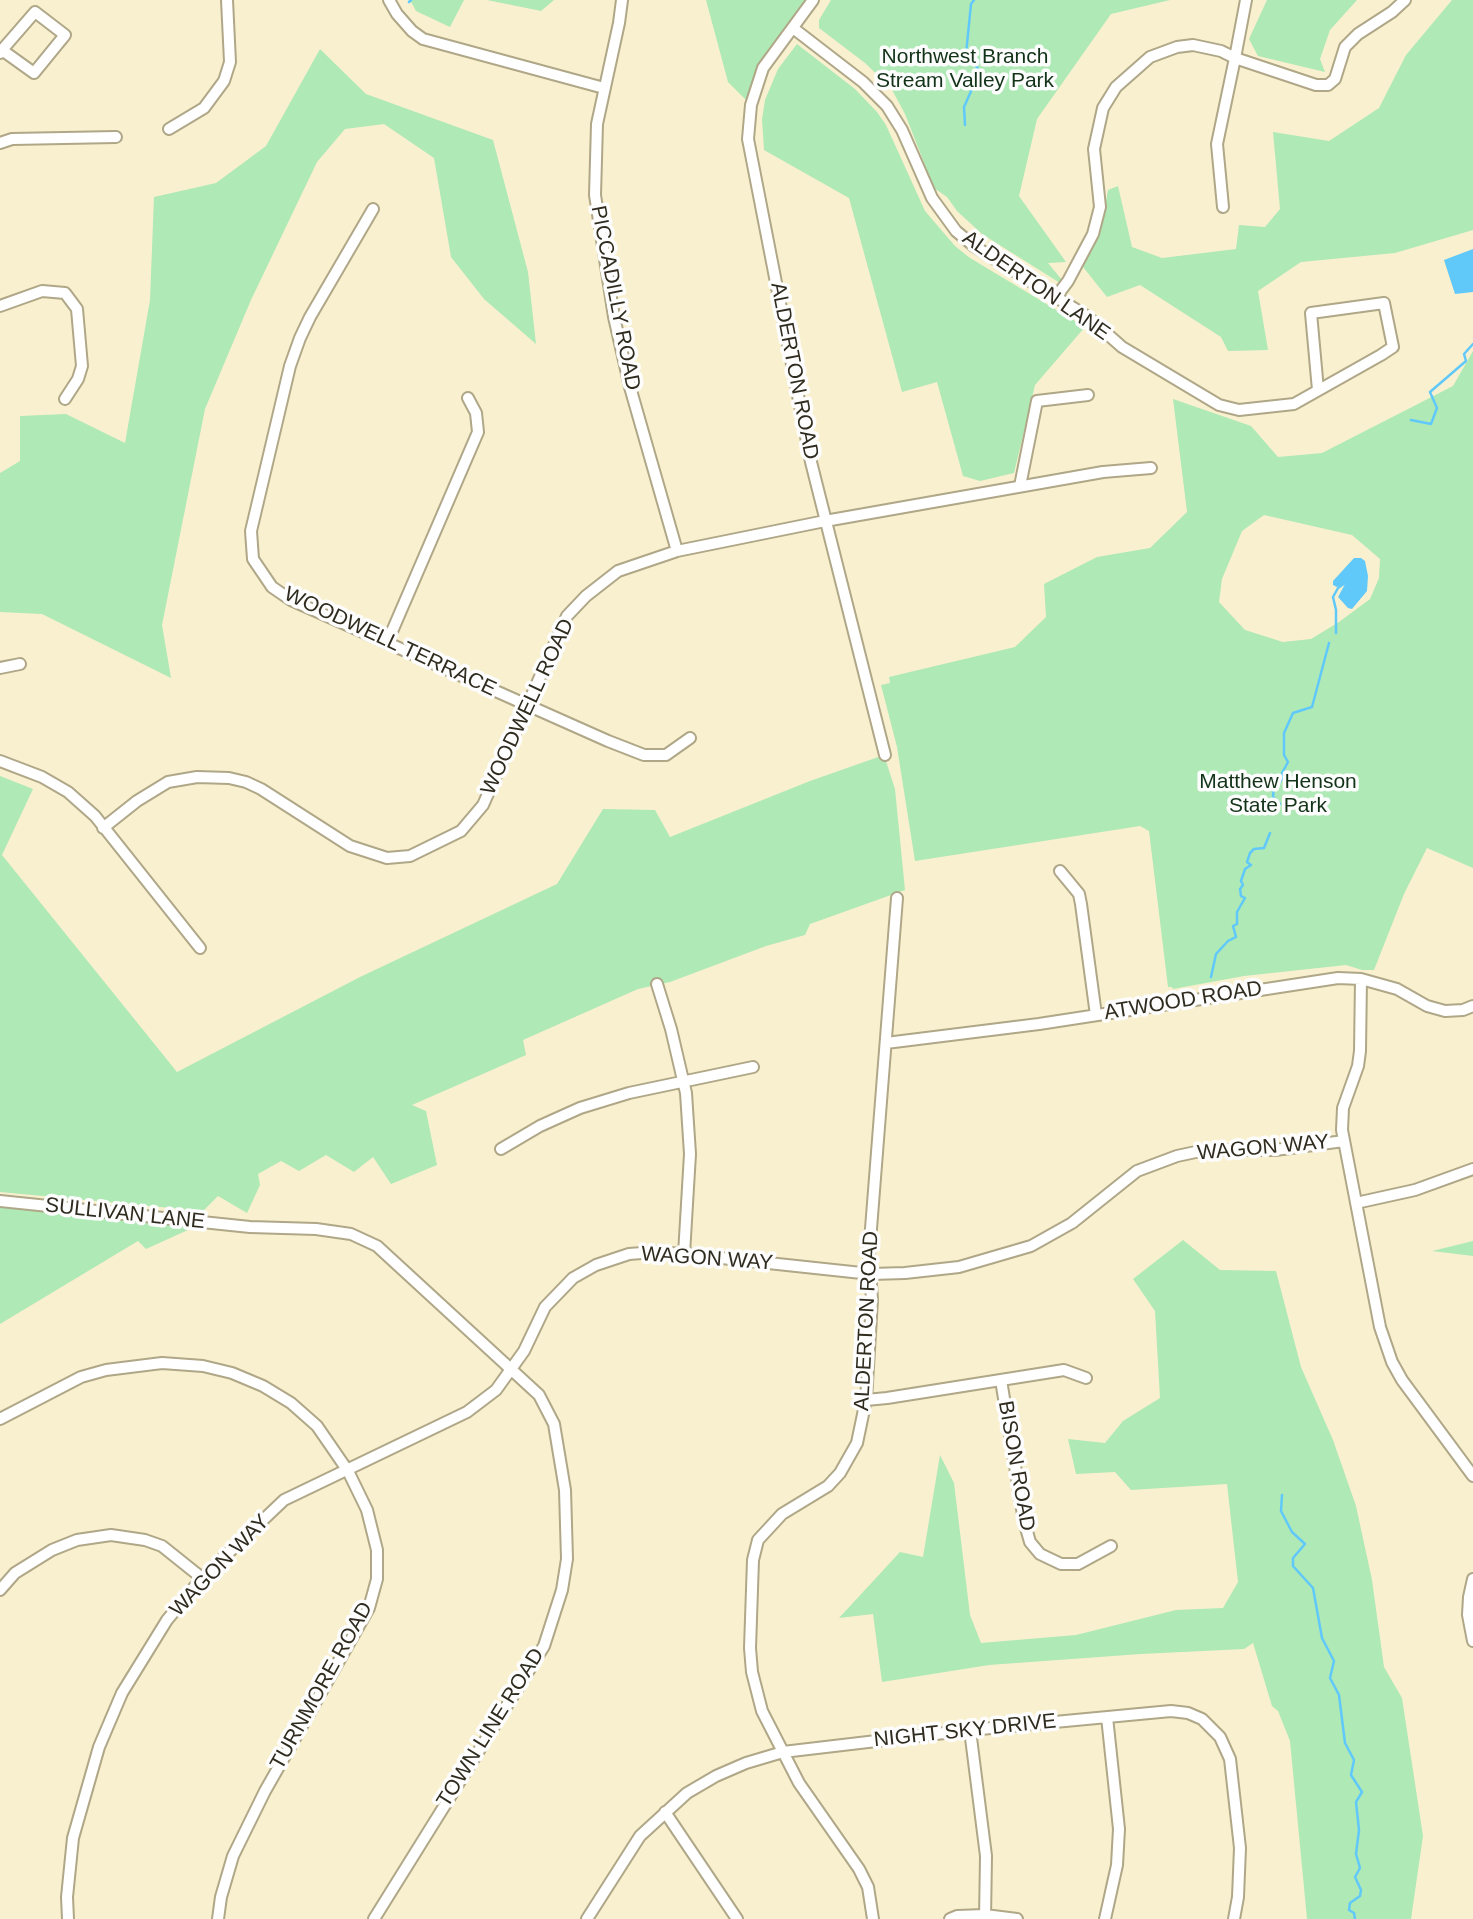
<!DOCTYPE html>
<style>
body{margin:0}
canvas{display:block;background:#f9f0cf}
</style>
<canvas width="1473" height="1919"></canvas>
<script>
const ctx = document.querySelector('canvas').getContext('2d');
ctx.lineJoin = 'round';
function fillPath(path, color) {
  ctx.fillStyle = color;
  ctx.fill(path, 'evenodd');
}
function poly(rows) {
  const path = new Path2D();
  for (const r of rows) {
    path.moveTo(r[0], r[1]);
    for (let i = 2; i < r.length; i += 2) path.lineTo(r[i], r[i + 1]);
  }
  return path;
}
function trace(path, color, width, dash) {
  ctx.strokeStyle = color;
  ctx.lineWidth = width;
  ctx.lineCap = dash ? 'butt' : 'round';
  ctx.setLineDash(dash || []);
  ctx.stroke(path);
}
function drawText(font, color, halo, rows, align = 'center') {
  ctx.font = font + ' Helvetica,sans-serif';
  ctx.lineWidth = 7;
  ctx.setLineDash([]);
  ctx.textBaseline = 'middle';
  ctx.strokeStyle = halo;
  ctx.fillStyle = color;
  for (const [text, x, y, turn = 0] of rows) {
    ctx.save();
    ctx.translate(x, y);
    ctx.rotate((+turn || 0) * Math.PI / 180);
    ctx.textAlign = isNaN(turn) ? turn : align;
    if (halo) ctx.strokeText(text, 0, 0);
    ctx.fillText(text, 0, 0);
    ctx.restore();
  }
}
fillPath(poly([
 [410,0,464,0,450,27,416,11],
 [487,0,554,0,541,11],
 [706,0,813,0,778,46,751,105,728,82],
 [831,0,1170,0,1111,14,1037,119,1019,196,1066,262,1048,263,1062,280,1060,283,982,234,957,211,947,197,934,188,905,114,891,88,865,63,819,28,819,20],
 [1267,0,1357,0,1330,30,1320,59,1325,72,1258,56,1249,39],
 [1452,0,1473,0,1473,230,1395,253,1301,262,1258,291,1268,350,1228,351,1221,337,1140,285,1107,297,1083,267,1101,230,1108,190,1118,186,1132,247,1162,258,1236,249,1239,225,1265,227,1280,209,1273,132,1329,141,1379,108,1406,55],
 [797,44,855,89,877,112,886,125,925,211,955,246,970,258,1085,327,1035,385,1014,473,980,481,963,476,937,382,902,392,849,198,764,150,762,119,765,100,778,69],
 [320,49,366,94,493,140,528,272,536,344,484,299,451,257,434,158,384,124,345,129,317,162,251,300,205,409,162,625,171,678,42,614,0,612,0,473,20,461,20,416,66,414,125,443,150,300,154,197,216,183,266,146],
 [1473,351,1473,868,1427,848,1404,894,1374,970,1362,970,1346,965,1244,976,1173,989,1172,987,1168,987,1149,831,1140,826,915,861,897,747,881,685,890,683,889,677,1015,647,1046,617,1044,584,1097,557,1150,548,1187,512,1173,399,1251,426,1278,457,1322,453,1453,386],
 [1264,515,1352,535,1380,559,1379,578,1370,599,1339,622,1311,639,1283,642,1245,630,1219,602,1222,579,1242,531],
 [884,755,895,789,905,890,810,924,805,935,766,946,670,982,638,989,523,1040,526,1055,412,1105,426,1111,437,1165,391,1184,373,1157,354,1172,326,1155,299,1171,281,1161,258,1174,260,1185,247,1213,218,1196,203,1211,0,1192,0,776,33,789,2,855,177,1072,360,977,557,884,603,809,655,810,670,837,810,781],
 [0,1204,199,1225,146,1249,138,1241,0,1324],
 [1183,1240,1220,1270,1276,1271,1301,1367,1333,1440,1356,1506,1372,1580,1384,1667,1402,1698,1423,1836,1411,1919,1307,1919,1290,1741,1278,1711,1272,1706,1253,1643,1244,1649,1141,1654,989,1665,882,1682,873,1614,839,1618,900,1552,923,1557,940,1455,954,1483,970,1615,981,1643,1076,1635,1176,1610,1223,1608,1238,1582,1227,1484,1131,1490,1115,1472,1076,1474,1068,1439,1105,1443,1123,1421,1160,1398,1155,1311,1133,1279],
 [1473,1241,1473,1256,1432,1251]
]), '#afe9b6');
fillPath(poly([
 [1473,249,1473,292,1455,294,1444,260],
 [1354,558,1361,558,1365,561,1368,576,1367,591,1352,609,1348,608,1338,597,1345,584,1337,587,1333,585,1333,581]
]), '#60c9fa');
trace(poly([
 [409,2,411,0],
 [965,125,964,107,980,71,966,54,971,4,974,0],
 [1411,420,1431,424,1437,408,1430,392,1466,361,1464,354,1473,344],
 [1336,633,1336,610,1333,597,1338,588,1345,583],
 [1280,804,1273,797,1274,785,1279,784,1283,777,1282,773,1288,762,1284,755,1284,733,1293,713,1312,707,1329,643],
 [1211,977,1216,954,1228,941,1236,937,1233,926,1237,924,1237,912,1245,898,1241,896,1240,889,1243,885,1241,881,1245,869,1251,865,1247,862,1250,853,1254,849,1264,848,1270,833],
 [1282,1495,1281,1511,1292,1532,1305,1544,1293,1558,1293,1566,1313,1588,1322,1638,1334,1661,1330,1678,1339,1695,1345,1743,1354,1760,1351,1775,1362,1792,1356,1802,1359,1830,1356,1854,1360,1868,1355,1877,1361,1890,1360,1896,1350,1903,1349,1910,1354,1913,1355,1919]
]), '#60c9fa', 2.5);
const minor = poly([
 [389,0,397,14,412,31,423,39,604,88],
 [622,0,619,23,597,124,595,195,614,317,630,387,677,551],
 [813,0,763,68,751,105,748,139,811,462,885,755],
 [1246,0,1235,58,1316,85,1328,85,1335,79,1345,47,1358,34,1392,12,1405,0],
 [793,28,863,82,887,106,902,130,932,198,956,231,974,246,1088,317,1122,347,1219,405,1239,410,1294,404,1381,355,1393,347,1384,303,1311,313,1318,390],
 [0,53,2,50,35,12,65,35,34,73,2,50],
 [169,129,204,108,224,81,230,62,227,0],
 [0,143,12,139,116,137],
 [373,209,310,317,300,338,290,366,251,531,253,559,272,587,291,600,608,741,644,755,666,755,690,738],
 [1056,297,1068,281,1093,234,1100,207,1094,149,1103,108,1116,87,1150,57,1177,47,1193,45,1221,51,1235,58,1217,144,1223,207],
 [0,306,42,291,65,293,77,309,82,366,78,379,65,399],
 [1020,486,1037,401,1088,395],
 [387,643,478,432,476,413,468,398],
 [0,668,20,664],
 [0,761,42,777,68,792,95,816,200,948],
 [103,828,137,801,168,782,197,777,229,778,246,782,261,789,350,846,387,858,410,856,461,831,483,805,567,616,586,596,618,571,677,551,825,521,1103,472,1151,468],
 [1060,871,1079,894,1081,904,1096,1015],
 [1361,979,1360,1051,1358,1066,1343,1108,1342,1130,1380,1327,1392,1362,1402,1380,1473,1476],
 [657,984,671,1029,686,1093,690,1154,684,1254],
 [886,1043,1039,1024,1338,978,1361,979,1397,989,1427,1006,1445,1011,1463,1010,1473,1006],
 [501,1149,540,1126,580,1108,629,1093,753,1067],
 [0,1201,250,1227,316,1229,351,1234,377,1246,539,1395,554,1424,565,1490,567,1559,562,1590,544,1646,374,1919],
 [1356,1203,1415,1190,1473,1169],
 [1001,1380,1024,1521,1030,1542,1040,1554,1061,1564,1078,1564,1111,1546],
 [866,1400,887,1398,1064,1370,1086,1378],
 [0,1419,81,1377,106,1370,162,1363,203,1366,232,1373,263,1386,291,1403,317,1426,348,1471,367,1510,377,1550,377,1579,369,1608,265,1791,233,1856,221,1897,218,1919],
 [1473,1579,1469,1597,1468,1615,1473,1641],
 [0,1590,15,1573,52,1550,77,1540,111,1535,145,1540,162,1546,202,1578],
 [970,1730,986,1856,985,1919],
 [665,1812,737,1919],
 [68,1919,67,1897,73,1838,99,1747,122,1693,167,1620,202,1578,284,1500,467,1412,496,1390,524,1351,545,1307,573,1278,596,1265,629,1254,655,1252,684,1254,871,1274,905,1273,959,1267,1031,1246,1072,1223,1137,1171,1177,1156,1205,1150,1275,1150,1344,1141],
 [587,1919,640,1836,687,1793,716,1776,746,1763,783,1752,970,1730,1171,1711,1188,1713,1202,1719,1220,1737,1230,1759,1240,1848,1238,1897,1234,1919],
 [873,1919,868,1887,859,1869,799,1783,762,1711,752,1672,750,1648,753,1560,758,1540,782,1514,828,1486,840,1473,857,1443,866,1400,872,1300,869,1254,897,898],
 [950,1919,957,1916,985,1915,1017,1919],
 [1105,1919,1117,1865,1119,1829,1107,1717]
]);
trace(minor, '#afa787', 14);
trace(minor, '#fff', 10);
drawText('21px', '#133319', '#fdfdfd', [
 ["Northwest Branch",965,57],
 ["Stream Valley Park",965,81],
 ["Matthew Henson",1278,782],
 ["State Park",1278,806]
]);
drawText('21px', '#2f2b1f', '#fdfdfd', [
 ["ALDERTON LANE",1036,286,35],
 ["PICCADILLY ROAD",615,298,79],
 ["ALDERTON ROAD",794,371,79],
 ["WOODWELL TERRACE",390,642,25],
 ["WOODWELL ROAD",528,707,-65],
 ["ATWOOD ROAD",1183,1001,-9],
 ["WAGON WAY",1263,1148,-5],
 ["SULLIVAN LANE",125,1214,6],
 ["WAGON WAY",707,1259,4],
 ["ALDERTON ROAD",867,1321,-87],
 ["BISON ROAD",1016,1466,80],
 ["WAGON WAY",220,1566,-46],
 ["TURNMORE ROAD",322,1686,-61],
 ["TOWN LINE ROAD",491,1728,-58],
 ["NIGHT SKY DRIVE",965,1731,-6]
]);
</script>
